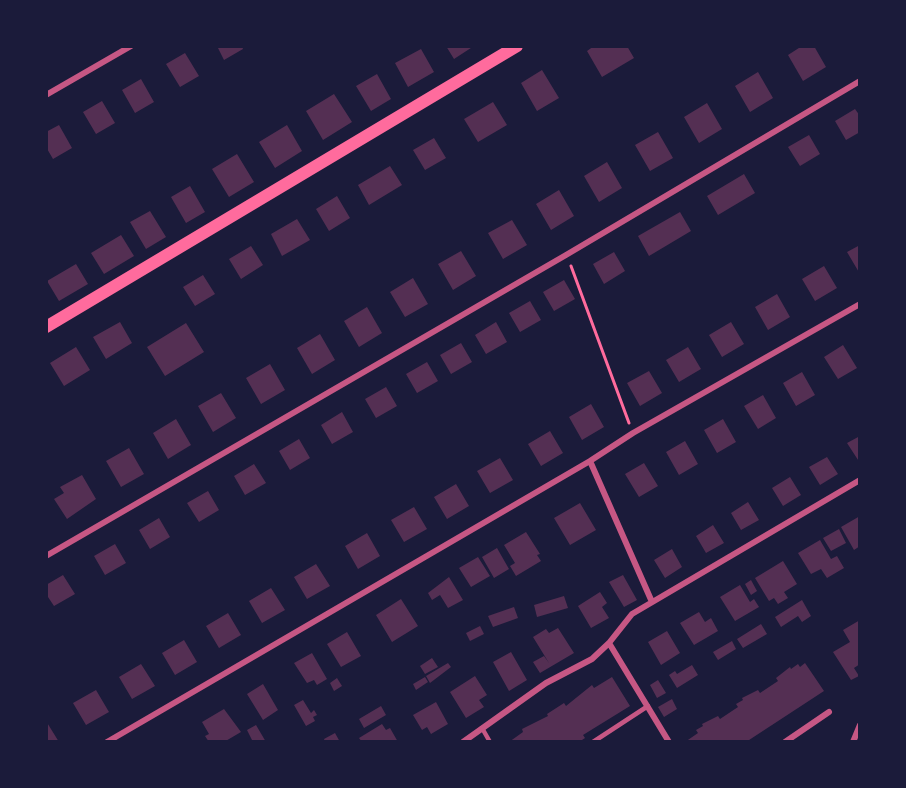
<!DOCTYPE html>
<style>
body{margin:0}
#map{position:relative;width:906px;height:788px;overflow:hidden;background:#1b1b3a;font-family:"Exo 2",sans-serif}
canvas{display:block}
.frame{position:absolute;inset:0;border:48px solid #1b1b3a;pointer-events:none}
</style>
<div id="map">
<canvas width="906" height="788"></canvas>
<div class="frame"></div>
</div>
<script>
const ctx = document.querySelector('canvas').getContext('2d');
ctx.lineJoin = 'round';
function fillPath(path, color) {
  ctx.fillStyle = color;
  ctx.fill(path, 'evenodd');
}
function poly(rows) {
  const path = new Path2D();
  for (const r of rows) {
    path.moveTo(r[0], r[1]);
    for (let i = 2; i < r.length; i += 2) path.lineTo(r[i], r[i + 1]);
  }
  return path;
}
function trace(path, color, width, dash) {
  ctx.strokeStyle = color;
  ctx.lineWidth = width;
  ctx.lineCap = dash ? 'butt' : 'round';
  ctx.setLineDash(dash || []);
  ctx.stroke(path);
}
fillPath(poly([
 [217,46,242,46,243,49,224,60],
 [446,46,474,46,454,59],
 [594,46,627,46,634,58,602,77,587,51],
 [802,46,814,46,826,67,803,81,788,55],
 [421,49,434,72,408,87,395,63],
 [185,53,199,76,180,87,166,64],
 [542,70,559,98,537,111,521,83],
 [758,72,773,98,750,112,735,86],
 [377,74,391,99,371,111,356,86],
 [141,79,154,102,135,113,122,90],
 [334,94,352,122,323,140,306,111],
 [102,101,115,123,96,134,83,112],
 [493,102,507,125,478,142,464,119],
 [707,103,722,129,699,143,684,117],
 [855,109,860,116,860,132,846,140,835,121],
 [59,125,72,148,53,159,46,147,46,132],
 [287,125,302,151,275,168,259,142],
 [658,132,673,158,650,171,635,145],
 [809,135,820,154,800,166,788,147],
 [434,138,446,158,425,170,413,150],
 [237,154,254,182,229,197,212,169],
 [607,162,622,188,599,202,584,176],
 [390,166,402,185,369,205,358,185],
 [744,174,755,193,718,215,707,196],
 [190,186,205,212,186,223,171,197],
 [559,190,574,216,551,230,536,204],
 [337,196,350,218,329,231,316,209],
 [150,211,166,237,146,249,130,222],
 [680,212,691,231,649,256,638,236],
 [297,219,310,240,282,256,271,234],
 [512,220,527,245,503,259,488,233],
 [121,235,134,256,104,274,91,253],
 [860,245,860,274,847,252],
 [251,246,263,265,241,279,229,259],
 [461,251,476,276,453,290,438,264],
 [614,252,625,271,604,284,593,264],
 [76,264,88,284,59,301,47,281],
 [824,266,837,288,815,301,802,279],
 [203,275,215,294,195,306,183,287],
 [413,278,428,304,405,317,390,292],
 [564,280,575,299,554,311,543,292],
 [777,294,790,317,768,330,755,307],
 [530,301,541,320,520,332,509,313],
 [367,307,382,333,359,347,344,321],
 [120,322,132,343,106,359,93,337],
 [496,322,507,342,486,354,475,335],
 [731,322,744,344,722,357,709,335],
 [186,323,204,352,165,376,147,347],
 [320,334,335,360,312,374,297,348],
 [461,343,472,362,451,374,440,355],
 [843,345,857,368,838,379,824,357],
 [76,347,90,370,64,386,50,363],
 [688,347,701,369,679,382,666,360],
 [427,362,438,381,417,393,406,374],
 [270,364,285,390,261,404,246,378],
 [649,371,662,393,640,406,627,383],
 [802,372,815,395,796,406,783,383],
 [386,387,397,406,376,418,365,399],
 [221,393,236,418,213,432,198,406],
 [763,395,776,418,758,429,744,406],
 [591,404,604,427,582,440,569,417],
 [342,412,353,432,332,444,321,425],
 [176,419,191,445,168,459,153,433],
 [723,419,736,442,717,453,704,430],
 [550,431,563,453,541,466,528,444],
 [860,436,860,463,847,443],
 [299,439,310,458,290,470,279,451],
 [685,441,698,464,679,475,666,452],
 [129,448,144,474,121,487,106,461],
 [827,457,838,474,820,485,809,467],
 [500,458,513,480,490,493,477,471],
 [644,463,658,486,639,497,625,474],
 [254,464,266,483,245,495,234,476],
 [82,475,96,499,67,519,54,499,64,493,60,487],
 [790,477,801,495,783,506,772,488],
 [456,484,469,506,447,519,434,497],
 [208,491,219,510,199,522,187,503],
 [748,502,759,520,741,530,731,513],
 [580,503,596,530,570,545,554,518],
 [414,507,427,529,404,542,391,520],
 [860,516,860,546,854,550,841,527],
 [159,518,170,537,150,549,139,530],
 [713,525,724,543,706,553,696,536],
 [839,529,846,543,831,551,823,538],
 [526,532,540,554,537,555,541,561,516,576,510,566,515,563,504,545],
 [367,533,380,556,358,569,345,546],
 [820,540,831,559,837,556,844,568,827,578,821,569,811,574,798,553],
 [115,544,126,563,105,575,94,556],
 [497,548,509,569,494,578,482,557],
 [672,549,682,567,665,578,654,560],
 [478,557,490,576,471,587,459,568],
 [783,561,797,584,784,592,788,598,778,604,774,598,769,601,755,578],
 [316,564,330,586,307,599,294,577],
 [63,575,75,594,54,606,46,594,46,585],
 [623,575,637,600,624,607,609,582],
 [449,577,463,600,448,608,440,595,432,600,428,593],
 [751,580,757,591,751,595,745,584],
 [740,585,750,602,754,599,759,607,735,621,720,597],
 [271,588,285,610,262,623,249,601],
 [600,592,607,603,602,607,609,618,591,628,578,606],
 [564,596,568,608,537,617,534,605],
 [401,599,418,626,392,642,376,615],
 [802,600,811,616,802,622,798,616,781,627,775,617],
 [514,607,518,618,493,627,488,616],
 [699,612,705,622,711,618,718,631,694,645,680,623],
 [228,613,241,635,219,648,206,626],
 [860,620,860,664,854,668,859,676,851,680,833,652,850,642,843,630],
 [761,624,767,634,743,648,737,639],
 [480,626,484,634,470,641,466,633],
 [558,628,574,653,540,673,533,662,544,656,549,663,533,637,546,629,549,633],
 [667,631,680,653,661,665,648,642],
 [347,632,361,656,341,667,327,644],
 [184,640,197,662,175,675,162,653],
 [732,641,736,649,718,660,713,652],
 [511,652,527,680,509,691,493,662],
 [312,653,327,679,317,685,314,680,307,683,294,663],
 [432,658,438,667,425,674,420,666],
 [448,663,451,667,430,683,426,676],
 [805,663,824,691,746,742,685,742,698,733,696,730,703,726,702,724,718,716,720,719,738,707,736,704,743,700,742,698,758,690,760,693,778,681,776,678,790,667,791,669,798,664,800,667],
 [141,664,155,686,132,699,119,677],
 [692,665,698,675,677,688,669,675,675,671,677,674],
 [475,676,487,695,479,700,484,707,466,718,450,692],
 [425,677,428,682,416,690,413,684],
 [612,677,630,706,583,735,585,738,579,742,509,742,523,732,522,729,548,716,547,714,564,703,566,706,592,685,594,688],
 [337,678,342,686,334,691,330,683],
 [658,680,666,693,657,698,650,685],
 [263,684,278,710,263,720,247,694],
 [96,690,109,712,86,725,73,703],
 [672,699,677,709,664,717,658,707],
 [303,700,311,713,314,710,317,715,313,717,315,721,306,726,294,705],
 [436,702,448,724,431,734,427,727,422,730,413,715],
 [381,706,386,715,364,728,359,719],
 [224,709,241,732,224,742,209,742,205,736,209,734,202,722],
 [46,721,59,742,46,742],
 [382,724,386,730,390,728,398,742,362,742,359,738],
 [256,725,266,742,253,742,247,730],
 [335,733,340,742,325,742,324,739]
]), '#542f53');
trace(poly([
 [571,266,629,423]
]), '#ff6b9d', 3);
trace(poly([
 [482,728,490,742],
 [593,742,648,706]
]), '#c65784', 4.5);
trace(poly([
 [46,95,131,46],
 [590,461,652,602],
 [46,556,566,255,860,81],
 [609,643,669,742],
 [107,742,590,461,633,433,860,304],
 [463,742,546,683,592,659,609,643,632,614,860,480],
 [785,742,829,712],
 [853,742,860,725]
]), '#c65784', 6);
trace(poly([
 [46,327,517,46]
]), '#ff6b9d', 12);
</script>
